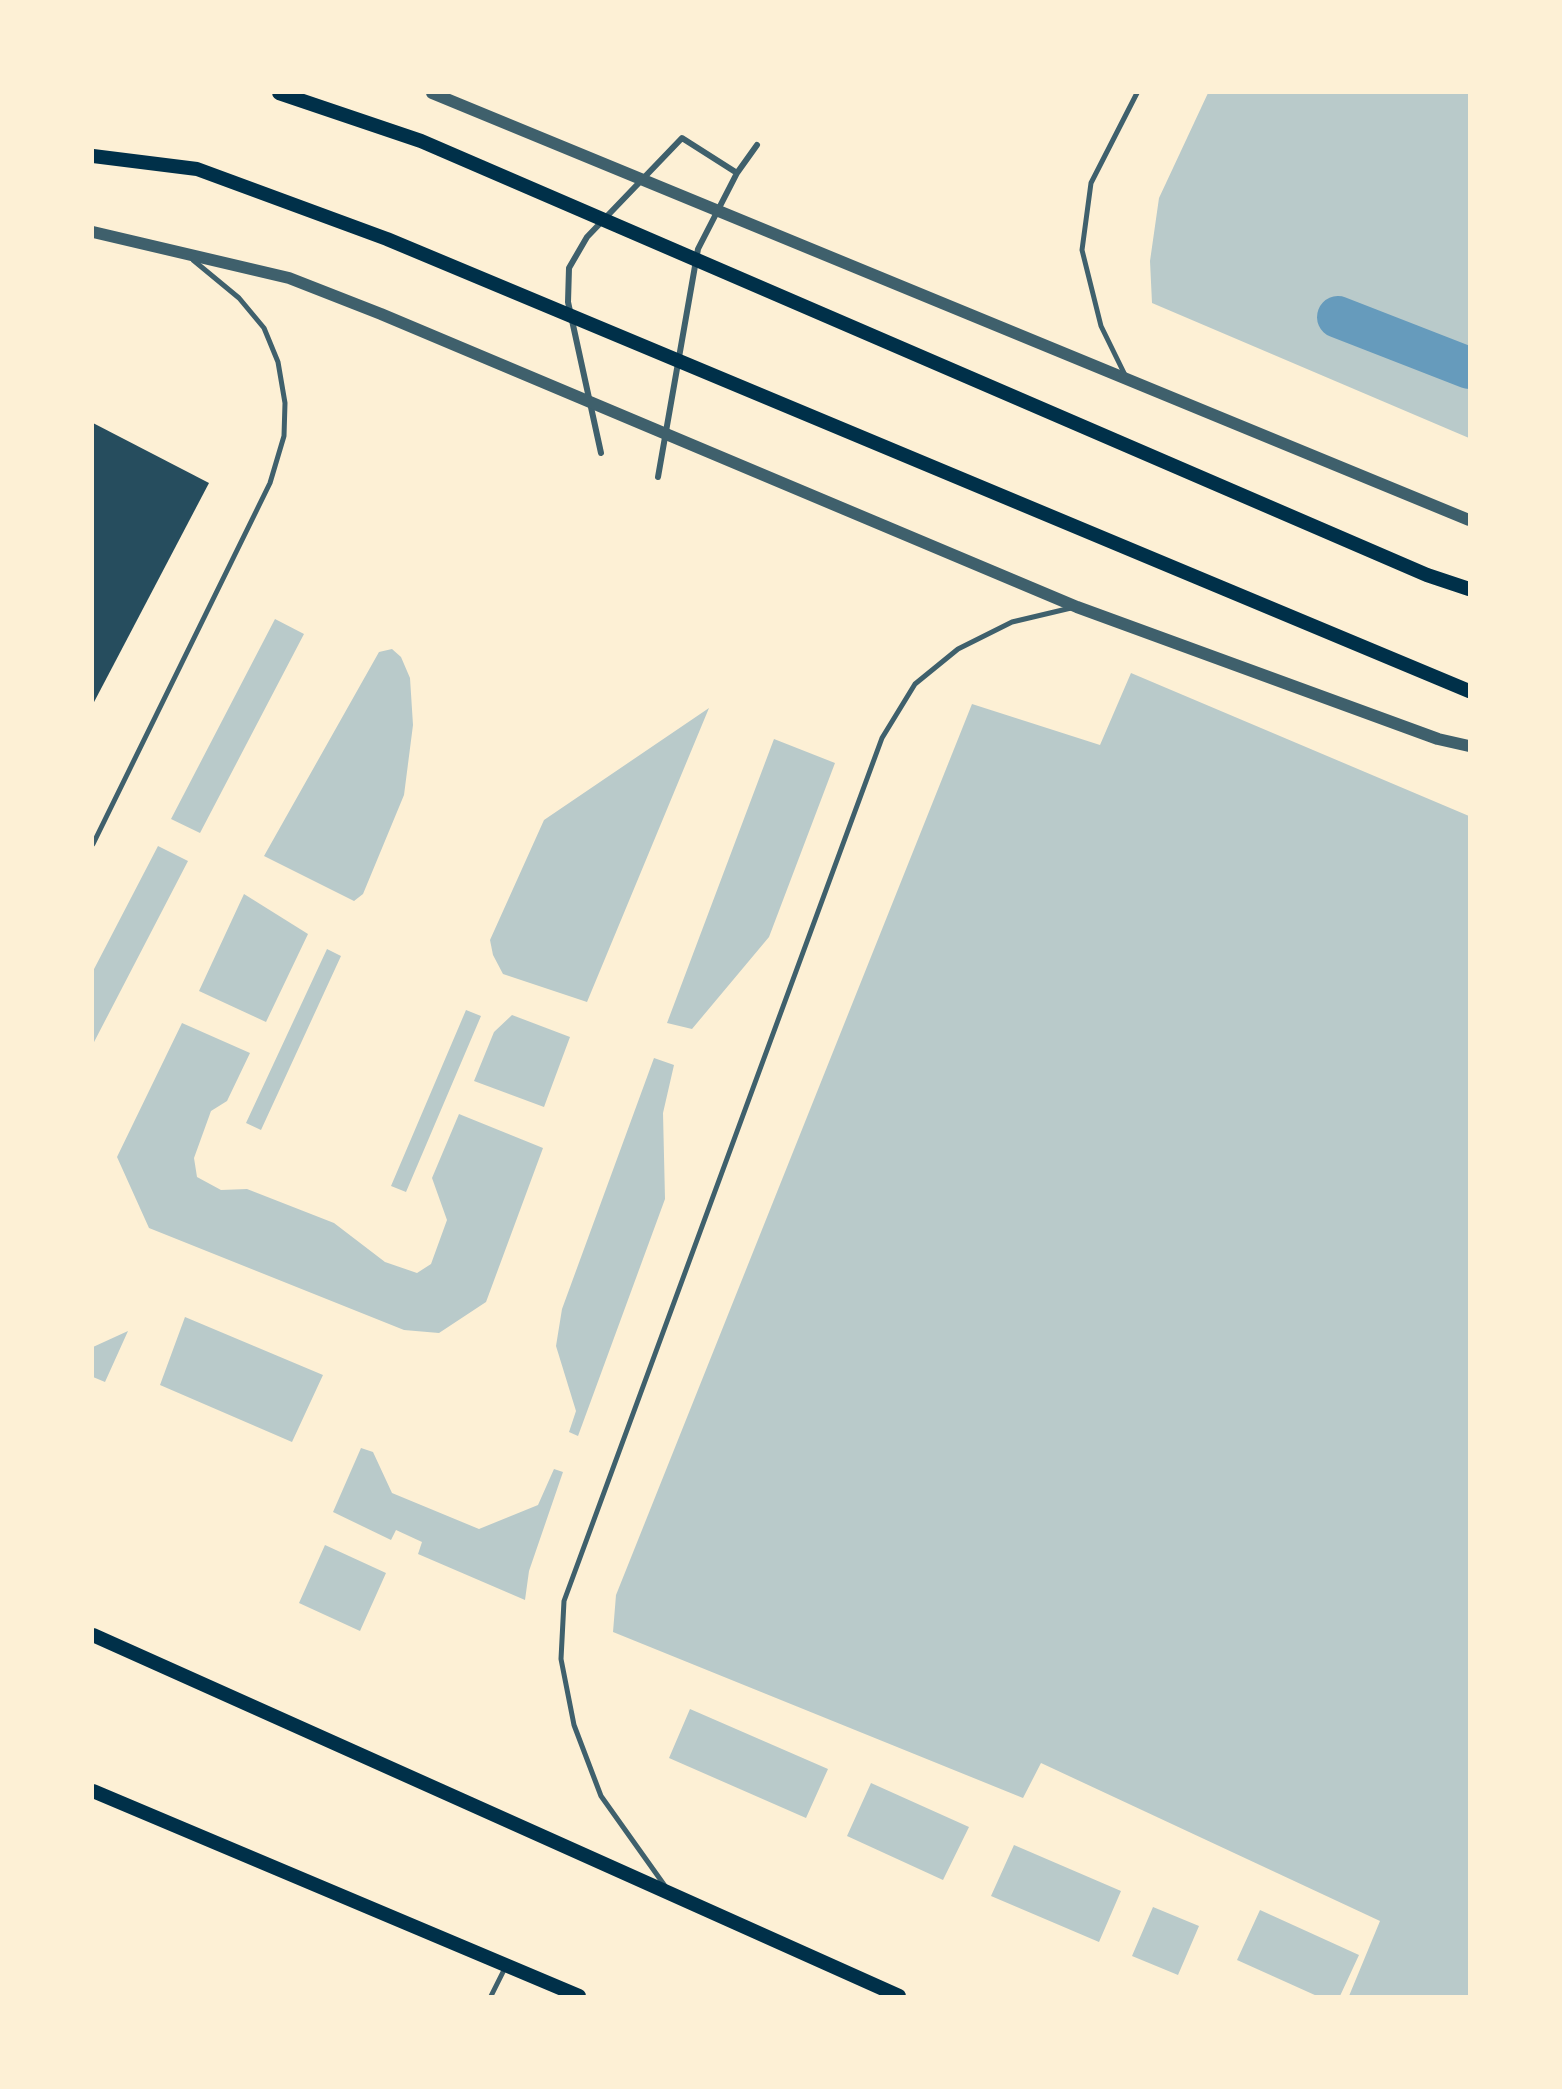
<!DOCTYPE html>
<style>
body{margin:0}
#map{position:relative;width:1562px;height:2089px;overflow:hidden;background:#fdf0d5;font-family:"Varela Round",sans-serif}
canvas{display:block}
.frame{position:absolute;inset:0;border:94px solid #fdf0d5;pointer-events:none}
</style>
<div id="map">
<canvas width="1562" height="2089"></canvas>
<div class="frame"></div>
</div>
<script>
const ctx = document.querySelector('canvas').getContext('2d');
ctx.lineJoin = 'round';
function fillPath(path, color) {
  ctx.fillStyle = color;
  ctx.fill(path, 'evenodd');
}
function poly(rows) {
  const path = new Path2D();
  for (const r of rows) {
    path.moveTo(r[0], r[1]);
    for (let i = 2; i < r.length; i += 2) path.lineTo(r[i], r[i + 1]);
  }
  return path;
}
function trace(path, color, width, dash) {
  ctx.strokeStyle = color;
  ctx.lineWidth = width;
  ctx.lineCap = dash ? 'butt' : 'round';
  ctx.setLineDash(dash || []);
  ctx.stroke(path);
}
fillPath(poly([
 [1208,93,1469,93,1469,438,1152,303,1150,261,1159,198],
 [275,619,304,634,200,833,171,819],
 [392,649,401,657,410,678,413,725,404,795,363,894,354,901,264,856,379,652],
 [1131,673,1469,816,1469,1996,1349,1996,1380,1921,1041,1763,1023,1798,613,1632,616,1595,972,704,1100,745],
 [709,708,587,1002,503,974,493,955,490,940,544,820],
 [774,739,835,763,769,937,692,1029,667,1023],
 [158,846,188,861,93,1044,93,971],
 [244,894,308,934,266,1022,199,991],
 [327,949,341,956,261,1130,246,1123],
 [466,1010,481,1016,406,1192,391,1186],
 [512,1015,570,1037,544,1107,474,1081,494,1032],
 [182,1023,250,1053,227,1101,211,1111,194,1158,197,1177,221,1190,247,1189,334,1223,385,1262,417,1273,431,1264,447,1220,432,1178,459,1114,543,1148,486,1302,439,1333,404,1330,149,1228,117,1157],
 [654,1058,674,1065,663,1113,665,1199,578,1436,569,1432,576,1411,556,1346,562,1309],
 [185,1317,323,1375,292,1442,160,1385],
 [128,1331,105,1382,93,1377,93,1347],
 [361,1448,373,1452,392,1493,479,1529,538,1505,554,1469,563,1472,529,1571,525,1600,418,1554,422,1542,396,1530,391,1540,333,1512],
 [325,1545,386,1573,360,1631,299,1603],
 [690,1709,828,1769,806,1818,669,1758],
 [871,1783,969,1827,943,1880,847,1836],
 [1014,1845,1121,1891,1099,1942,991,1896],
 [1153,1907,1199,1926,1178,1975,1132,1956],
 [1260,1910,1359,1955,1340,1996,1317,1996,1237,1960]
]), '#b9caca');
trace(poly([
 [1338,317,1469,368]
]), '#669bbc', 42);
fillPath(poly([
 [93,423,209,483,93,704]
]), '#264d5e');
trace(poly([
 [1126,377,1101,326,1082,250,1091,183,1137,93],
 [93,844,270,483,284,436,285,403,278,362,264,328,239,298,193,260],
 [665,1886,601,1796,574,1725,561,1659,564,1601,882,738,915,684,958,649,1012,622,1071,608],
 [491,1996,505,1968]
]), '#3f606c', 5);
trace(poly([
 [601,453,568,302,569,268,587,237,682,138,737,173],
 [658,477,698,249,737,173,757,145]
]), '#3f606c', 6);
trace(poly([
 [432,93,1469,520],
 [93,232,289,278,381,314,1077,607,1438,739,1469,746]
]), '#3f606c', 12);
trace(poly([
 [279,93,421,141,1427,575,1469,589],
 [93,156,197,169,387,239,1469,691],
 [93,1635,899,1996],
 [93,1791,579,1996]
]), '#003049', 14);
</script>
